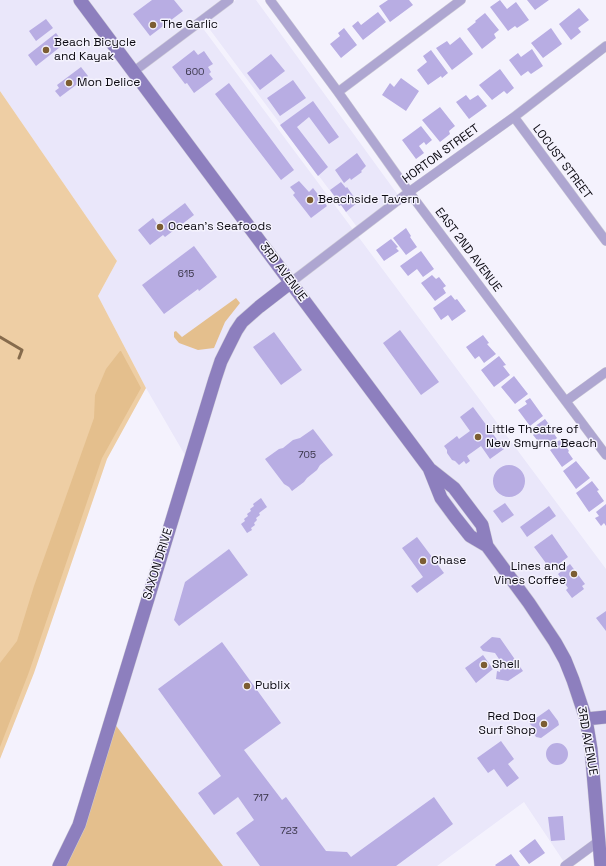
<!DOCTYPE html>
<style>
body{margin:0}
canvas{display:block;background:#f4f2fd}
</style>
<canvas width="606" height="866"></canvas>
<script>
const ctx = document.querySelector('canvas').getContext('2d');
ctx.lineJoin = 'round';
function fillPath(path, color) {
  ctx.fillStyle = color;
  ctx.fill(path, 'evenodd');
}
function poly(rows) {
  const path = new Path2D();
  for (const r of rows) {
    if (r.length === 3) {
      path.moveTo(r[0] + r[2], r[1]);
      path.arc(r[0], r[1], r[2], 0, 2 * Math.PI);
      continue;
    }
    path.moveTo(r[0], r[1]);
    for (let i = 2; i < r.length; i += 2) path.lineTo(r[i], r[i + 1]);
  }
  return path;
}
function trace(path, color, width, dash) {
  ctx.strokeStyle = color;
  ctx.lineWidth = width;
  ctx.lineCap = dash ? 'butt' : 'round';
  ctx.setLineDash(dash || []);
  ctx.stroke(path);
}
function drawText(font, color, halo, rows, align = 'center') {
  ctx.font = font + ' "Space Grotesk",sans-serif';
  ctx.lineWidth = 3;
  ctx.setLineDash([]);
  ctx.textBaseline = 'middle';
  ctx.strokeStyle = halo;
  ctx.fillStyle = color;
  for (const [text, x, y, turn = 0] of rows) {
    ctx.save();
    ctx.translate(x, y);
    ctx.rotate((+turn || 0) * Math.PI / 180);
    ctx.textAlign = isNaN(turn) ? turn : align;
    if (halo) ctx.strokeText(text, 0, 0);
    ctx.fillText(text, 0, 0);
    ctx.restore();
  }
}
fillPath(poly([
 [0,0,229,0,199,23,606,569,606,866,599,841,566,865,524,802,437,866,223,866,111,719,189,462,146,388,98,296,117,261,0,91],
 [236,0,256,0,398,195,357,227,205,23]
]), '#eae7fa');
fillPath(poly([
 [0,91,117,261,98,296,146,388,107,459,34,673,0,759]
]), '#eecea4');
fillPath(poly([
 [236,298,240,303,225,322,214,348,198,350,179,343,174,337,174,332,176,331,182,337],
 [120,351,121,351,141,388,102,458,29,672,0,747,0,663,17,641,34,586,94,418,95,395,106,369],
 [111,719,223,866,59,866]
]), '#e4bf8d');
trace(poly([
 [0,337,22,350,19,358]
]), '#866b4c', 3);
fillPath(poly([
 [152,0,174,0,183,11,150,36,133,14],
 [388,0,409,0,413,5,390,22,379,6],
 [500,0,507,9,516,2,529,20,517,28,515,26,508,31,490,7],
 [527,0,549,0,535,10],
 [579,8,589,20,578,28,581,32,571,40,559,24],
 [378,12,386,22,363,40,352,26,358,21,361,25],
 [485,13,499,30,494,34,496,38,482,49,467,29,476,22,475,21],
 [46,19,53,28,36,41,29,31],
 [344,28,357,45,341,58,330,44,340,36,338,33],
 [551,28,562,44,543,58,531,43],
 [56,33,64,44,36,66,28,55],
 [460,37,473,54,452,70,436,48,447,41,450,45],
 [532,49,543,66,531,74,528,71,521,76,509,60,518,53,521,57],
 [194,50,198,55,204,51,213,64,208,67,211,72,209,74,213,79,194,93,187,83,185,84,172,67],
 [431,50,448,73,442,78,441,76,428,85,417,70,427,62,423,56],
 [271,54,285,71,260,90,247,73],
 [81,67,88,76,60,97,55,91,59,88,57,85],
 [500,69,514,88,507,94,504,91,492,100,479,85],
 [401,78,419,91,406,111,382,95,390,83,394,87],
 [293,80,306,98,280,116,267,98],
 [229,83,294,170,281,180,215,94],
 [466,95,470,100,478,95,487,106,469,119,456,102],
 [313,101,339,137,329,144,309,117,297,127,328,167,318,176,280,125],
 [440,107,455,126,449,131,450,134,440,142,422,120],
 [421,126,432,140,426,145,424,142,419,146,424,153,416,159,402,140],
 [357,153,366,166,361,171,362,172,351,180,350,178,344,183,335,170],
 [299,181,309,192,313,188,327,206,311,218,293,195,295,193,290,187],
 [341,182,346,188,347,187,354,197,353,198,357,203,346,212,341,205,339,206,334,198,335,197,330,190],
 [185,203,194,215,165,237,163,235,150,245,138,230,153,218,157,224],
 [406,228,411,236,410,237,417,247,406,255,393,238],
 [391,239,398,247,396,248,399,251,384,261,376,250],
 [194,246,217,277,199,291,198,289,164,314,142,285],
 [421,251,434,269,423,277,417,269,408,276,400,266],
 [432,275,436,279,439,277,446,286,443,288,446,293,435,301,421,283],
 [451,295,455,300,457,299,466,311,452,321,448,315,441,320,433,308],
 [400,330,439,382,421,395,383,343],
 [274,332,302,370,281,385,253,347],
 [483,335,489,343,487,344,496,354,484,363,479,356,475,359,466,347],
 [499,356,506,365,503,366,510,375,494,387,481,370],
 [514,376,528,394,515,404,501,387],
 [530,398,543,416,530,426,518,410,527,404,525,401],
 [473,407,504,449,490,459,481,446,467,456,470,461,466,464,464,461,459,465,455,461,452,460,447,453,447,450,444,446,457,436,459,439,470,431,460,417],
 [545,419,551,427,550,428,557,438,550,444,547,440,541,445,533,435,537,431,534,427],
 [313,429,333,455,320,465,317,470,307,478,304,482,292,491,289,487,284,484,265,459,279,449,283,448,293,440,300,438],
 [561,439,569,451,568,452,573,459,562,467,550,450,553,448,551,446],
 [576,461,590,478,576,489,563,471],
 [509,481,16],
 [592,481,599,490,597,491,604,501,589,512,576,493],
 [261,498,267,507,259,513,260,515,256,518,257,520,254,523,255,525,251,528,252,530,247,533,241,524,245,521,244,519,248,516,247,514,251,511,250,509,254,506,253,504],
 [505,503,514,515,502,523,493,511],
 [606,504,606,526,604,523,601,526,595,518,599,516,596,512],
 [549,506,556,516,527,537,520,527],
 [552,534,568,557,551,570,534,547],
 [417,537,444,573,417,593,411,586,423,577,402,548],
 [229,549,248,575,179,626,174,620,185,582],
 [570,564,585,584,582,586,584,589,572,598,566,590,568,588,558,574],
 [606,611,606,631,596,618],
 [492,637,500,638,523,671,508,681,496,679,497,671,500,672,501,662,495,653,483,651,480,647],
 [222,642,281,723,244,750,282,800,286,797,326,851,347,852,351,857,434,797,453,824,396,866,260,866,236,833,254,820,238,797,214,815,198,793,221,776,158,689],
 [483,655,493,669,476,683,465,668],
 [549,709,558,721,559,725,541,738,536,737,531,729,533,727,529,723],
 [501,741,514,759,508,764,519,778,507,787,494,769,488,773,477,758],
 [557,754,11],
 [563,816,565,840,551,841,548,817],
 [535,839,545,853,529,864,519,851],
 [511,854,520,866,496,866,495,865]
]), '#b8ade3');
const street = poly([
 [270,0,338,92,409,192,606,455],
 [133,72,229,0],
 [338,92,461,0],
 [514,117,606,241],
 [290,283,409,192,514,117,606,46],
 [566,401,606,372],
 [565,866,599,841]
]);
const secondary = poly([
 [80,0,429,468,441,498,455,517,470,536,487,546,529,603,555,642,565,660,573,680,586,719,591,749,601,866],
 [430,469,454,488,482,525,487,546],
 [586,719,606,717],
 [59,866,79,825,215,379,221,361,236,331,242,322,259,307,290,283]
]);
trace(street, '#cfcdd7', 10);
trace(secondary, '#cfcdd7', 14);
trace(street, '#aea6d1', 9);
trace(secondary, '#8d7fbe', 13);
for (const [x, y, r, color] of [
 [153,25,4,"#7c5d32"],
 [46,50,4,"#7c5d32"],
 [69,83,4,"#7c5d32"],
 [310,200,4,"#7c5d32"],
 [160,227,4,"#7c5d32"],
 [478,437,4,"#7c5d32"],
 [423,561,4,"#7c5d32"],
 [574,574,4,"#7c5d32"],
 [484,665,4,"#7c5d32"],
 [247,686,4,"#7c5d32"],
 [544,724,4,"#7c5d32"]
]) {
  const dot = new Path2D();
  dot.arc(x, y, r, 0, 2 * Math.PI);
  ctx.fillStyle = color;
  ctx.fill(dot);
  trace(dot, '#f4f2fd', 1.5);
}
drawText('10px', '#373346', null, [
 ["600",195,72],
 ["615",186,274],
 ["705",307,455],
 ["717",261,798],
 ["723",289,831]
]);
drawText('12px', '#0c0a12', '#f4f2fd', [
 ["The Garlic",161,25],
 ["Beach Bicycle",54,43],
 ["and Kayak",54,57],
 ["Mon Delice",77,83],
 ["Beachside Tavern",318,200],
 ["Ocean's Seafoods",168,227],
 ["Little Theatre of",486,430],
 ["New Smyrna Beach",486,444],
 ["Chase",431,561],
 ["Lines and",566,567,"right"],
 ["Vines Coffee",566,581,"right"],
 ["Shell",492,665],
 ["Publix",255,686],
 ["Red Dog",536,717,"right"],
 ["Surf Shop",536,731,"right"]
], 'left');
drawText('12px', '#0c0a12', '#f4f2fd', [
 ["HORTON STREET",441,154,-36],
 ["LOCUST STREET",562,162,53],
 ["EAST 2ND AVENUE",468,250,53],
 ["3RD AVENUE",283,272,53],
 ["SAXON DRIVE",158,564,-73],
 ["3RD AVENUE",587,741,80]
]);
</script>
